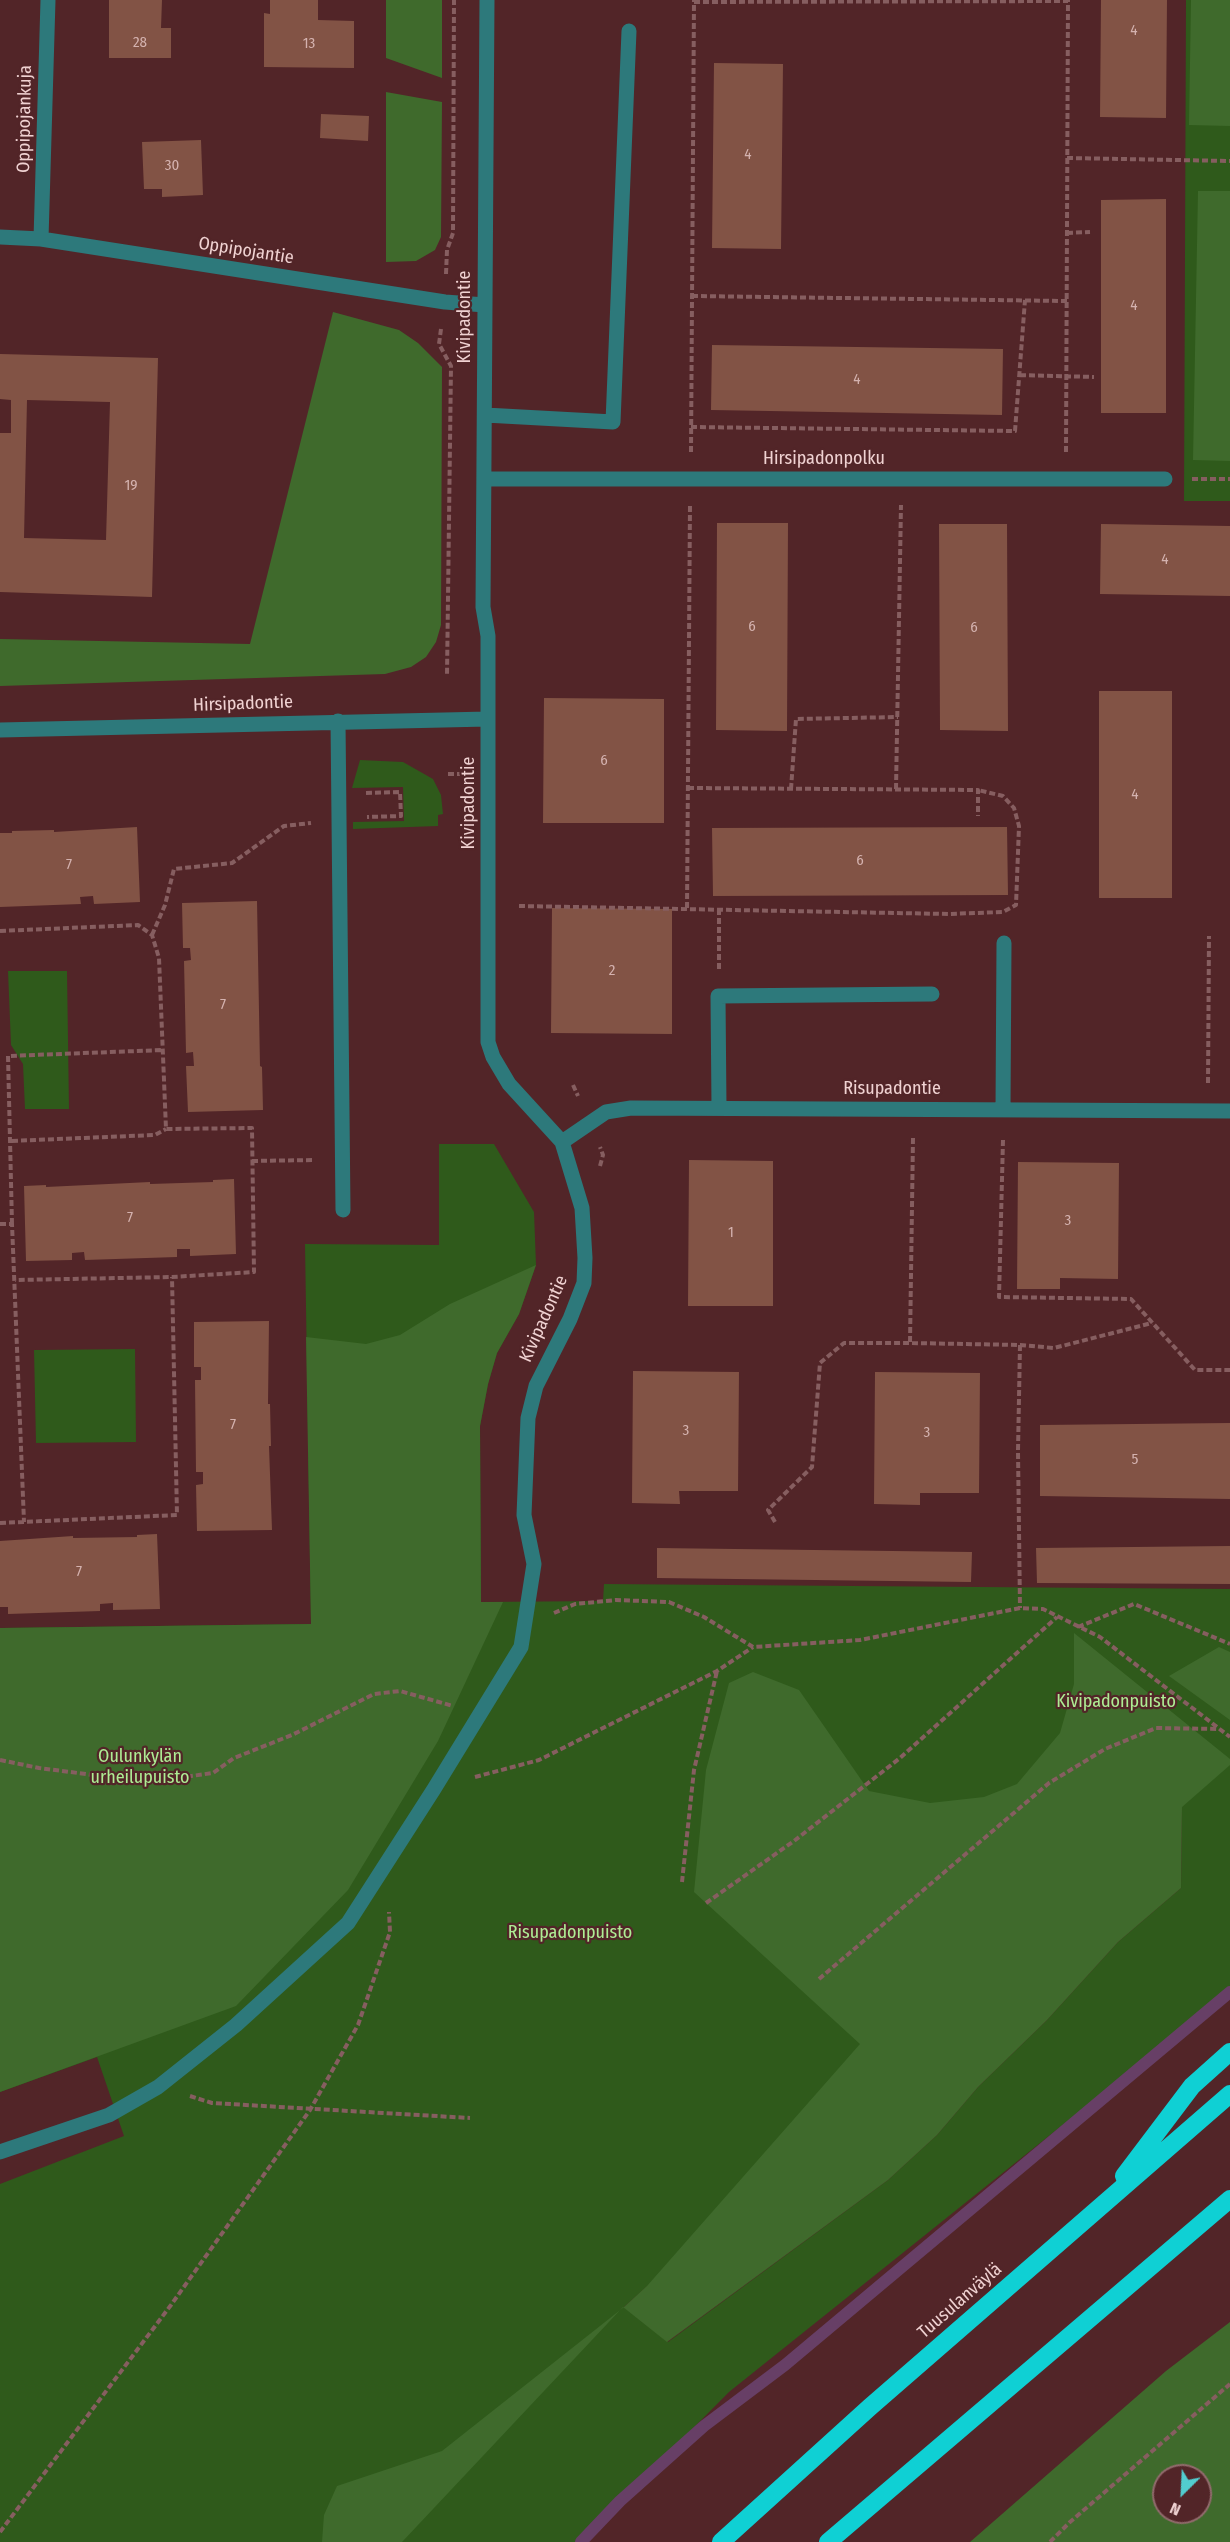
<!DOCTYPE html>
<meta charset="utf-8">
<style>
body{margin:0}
#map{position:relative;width:1230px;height:2542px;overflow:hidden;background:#522528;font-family:"Fira Sans Condensed",sans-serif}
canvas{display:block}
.north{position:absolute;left:1152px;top:2464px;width:60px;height:60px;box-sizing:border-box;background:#522528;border:2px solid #916a6c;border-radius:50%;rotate:204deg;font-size:16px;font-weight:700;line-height:24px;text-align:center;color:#f0d2d2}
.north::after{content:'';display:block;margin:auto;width:21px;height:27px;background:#52cdcf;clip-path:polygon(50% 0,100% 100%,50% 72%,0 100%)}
</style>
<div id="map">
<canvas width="1230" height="2542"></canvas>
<div class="north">N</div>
</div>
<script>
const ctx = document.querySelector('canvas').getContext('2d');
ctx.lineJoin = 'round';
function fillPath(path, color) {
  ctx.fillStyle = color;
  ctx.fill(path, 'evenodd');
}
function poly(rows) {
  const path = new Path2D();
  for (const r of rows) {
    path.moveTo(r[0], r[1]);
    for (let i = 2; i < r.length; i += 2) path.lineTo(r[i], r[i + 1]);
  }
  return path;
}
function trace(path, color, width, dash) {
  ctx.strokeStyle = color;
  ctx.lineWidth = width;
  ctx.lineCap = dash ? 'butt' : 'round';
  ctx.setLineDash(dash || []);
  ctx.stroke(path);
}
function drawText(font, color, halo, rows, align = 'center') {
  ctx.font = font + ' "Fira Sans Condensed",sans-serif';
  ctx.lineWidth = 4.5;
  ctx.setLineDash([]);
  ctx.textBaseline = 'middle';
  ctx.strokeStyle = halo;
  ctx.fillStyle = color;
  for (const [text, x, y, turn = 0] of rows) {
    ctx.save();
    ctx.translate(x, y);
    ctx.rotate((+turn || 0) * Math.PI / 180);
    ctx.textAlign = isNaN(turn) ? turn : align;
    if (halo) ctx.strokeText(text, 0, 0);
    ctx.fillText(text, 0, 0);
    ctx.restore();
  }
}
fillPath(poly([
 [1186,0,1230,0,1230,501,1184,501],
 [360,760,403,762,433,779,441,795,443,814,438,815,438,826,353,829,353,822,404,821,403,787,352,788],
 [8,971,67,971,69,1109,25,1109,23,1064,11,1045],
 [439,1144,494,1144,534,1212,536,1265,519,1314,497,1353,488,1384,480,1426,481,1602,603,1601,604,1584,1230,1589,1230,1991,729,2392,580,2542,0,2542,0,2184,124,2136,97,2057,0,2092,0,1628,311,1624,305,1244,439,1245],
 [1182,1807,1181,1888,1118,1942,1047,2020,978,2087,937,2135,888,2180,668,2342,624,2307],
 [135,1349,136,1442,36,1443,34,1350]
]), '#2f5a1b');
fillPath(poly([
 [386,0,442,0,442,78,386,58],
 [1191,0,1230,0,1230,126,1189,125],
 [386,92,442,102,441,237,435,250,416,261,386,262],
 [1198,191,1230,191,1230,461,1193,460],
 [333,312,399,330,418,343,442,367,441,625,436,642,426,657,411,667,385,674,0,686,0,639,250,644],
 [536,1265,519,1314,497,1353,488,1384,480,1426,481,1602,503,1602,438,1741,348,1890,236,2006,0,2092,0,1628,311,1624,306,1337,366,1344,400,1335,450,1304],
 [1074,1633,1230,1759,1230,1765,1182,1807,1181,1888,1118,1942,1047,2020,978,2087,937,2135,888,2180,667,2342,623,2307,402,2542,322,2542,324,2515,337,2486,442,2451,624,2307,647,2286,860,2044,694,1892,706,1770,729,1683,753,1672,799,1690,869,1791,930,1803,984,1797,1017,1784,1060,1733,1074,1684],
 [1219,1647,1230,1652,1230,1720,1169,1676],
 [1230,2322,1230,2542,970,2542,1166,2371],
 [1164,2476,1200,2476,1200,2512,1164,2512]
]), '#3f6a2c');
trace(poly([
 [581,2542,620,2501,704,2426,785,2365,1230,1992]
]), '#673f66', 12);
fillPath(poly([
 [109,0,162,0,161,28,171,28,171,58,109,58],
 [270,0,318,0,318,20,354,21,354,68,264,67,264,13,270,14],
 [1101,0,1167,0,1166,118,1100,117],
 [714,63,783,64,781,249,712,248],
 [321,114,369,116,368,141,320,138],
 [201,140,203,195,162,197,162,189,144,189,142,142],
 [1166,199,1166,413,1101,413,1101,200],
 [712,345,1003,349,1002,415,711,410],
 [0,354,158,358,152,597,0,592,0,433,11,433,11,400,0,399],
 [27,400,110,402,106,540,24,538],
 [717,523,788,523,787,731,716,730],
 [939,524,1007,524,1008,731,940,730],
 [1101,524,1230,526,1230,596,1100,594],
 [1099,691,1172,691,1172,898,1099,898],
 [544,698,664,699,664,823,543,823],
 [137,827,140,902,94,904,93,896,80,897,81,904,0,907,0,833,12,833,12,831,54,830,54,832],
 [1007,827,1008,895,713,896,712,828],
 [257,901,260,1066,262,1067,263,1110,188,1112,186,1066,194,1066,193,1052,186,1053,184,961,191,960,190,948,183,948,182,903],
 [552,908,672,909,672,1034,551,1033],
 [689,1160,773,1161,773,1306,688,1306],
 [1018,1162,1119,1163,1118,1279,1060,1278,1060,1289,1017,1289],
 [234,1179,236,1254,190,1256,190,1249,177,1249,177,1257,85,1260,84,1252,72,1253,72,1260,26,1261,24,1186,46,1185,46,1187,150,1182,150,1184,213,1182,213,1180],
 [269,1321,268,1404,270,1404,271,1446,269,1446,272,1530,197,1531,196,1485,203,1484,203,1472,196,1472,195,1380,201,1380,201,1367,194,1367,194,1322],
 [633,1371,739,1372,738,1491,679,1491,680,1504,632,1503],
 [875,1372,980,1373,979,1493,920,1493,920,1505,874,1504],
 [1230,1423,1230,1499,1040,1496,1040,1425],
 [157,1534,160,1609,113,1610,113,1603,100,1604,100,1611,8,1614,8,1607,0,1607,0,1541,73,1536,73,1538,137,1537,137,1535],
 [1230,1546,1230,1584,1037,1583,1036,1548],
 [657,1548,972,1552,971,1582,657,1578]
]), '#825345');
trace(poly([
 [694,2,1068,1],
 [1067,158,1230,161],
 [1067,233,1090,232],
 [446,274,447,250,453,233,454,0],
 [692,296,1067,301],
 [441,329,439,344,451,366,447,675],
 [1020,375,1094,377],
 [691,427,1015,431,1025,300],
 [691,452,694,0],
 [1066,452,1068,0],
 [1192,479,1230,479],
 [448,774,460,774],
 [688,788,978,790,978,816],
 [791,789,796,719,898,717],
 [896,789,901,505],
 [366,793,400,792,401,816,367,817],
 [519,906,949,914,1003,912,1016,905,1019,826,1014,808,1003,796,978,790],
 [687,908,690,505],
 [0,931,138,925,152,935,159,958,166,1129,252,1128,254,1272,172,1277,15,1280],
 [152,935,165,905,174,869,232,863,284,826,311,823],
 [719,969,719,909],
 [1208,1083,1209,936],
 [573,1085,578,1096],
 [913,1138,910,1343,1020,1345,1018,1451,1020,1608],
 [1003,1140,999,1297,1131,1299,1195,1370,1230,1370],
 [12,1141,155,1135,166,1129],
 [252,1161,314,1160],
 [600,1166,603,1155,600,1147],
 [0,1224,12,1224,24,1522],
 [12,1224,8,1056,163,1050],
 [1020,1345,1054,1348,1152,1323],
 [775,1522,768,1510,812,1467,820,1363,844,1343,910,1343],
 [0,1523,177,1515,172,1277],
 [554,1613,575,1604,616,1600,669,1602,704,1617,753,1647,860,1640,1020,1608,1043,1609,1100,1637,1230,1737],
 [1078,1627,1134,1604,1230,1644],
 [0,1760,39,1768,148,1782,213,1773,234,1758,292,1735,374,1694,400,1691,453,1706],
 [475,1777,539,1760,717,1671,753,1647],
 [682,1882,694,1770,717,1671],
 [706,1903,794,1841,900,1758,1057,1617],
 [819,1979,1049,1783,1105,1749,1156,1728,1218,1729],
 [190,2096,212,2103,470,2118],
 [0,2532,171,2305,310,2110,358,2025,390,1932,389,1912],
 [1050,2542,1070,2522,1230,2384]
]), '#865e60', 4, [6, 3]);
trace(poly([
 [0,237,41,239,445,302,485,305],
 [41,239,48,0],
 [485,415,613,422,629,31],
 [484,479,1165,479],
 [338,721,343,1210],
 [0,730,488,719],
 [719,1107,718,996,932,994],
 [1003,1109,1004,943],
 [562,1142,606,1112,631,1108,1230,1111],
 [0,2152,109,2115,158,2087,236,2025,348,1923,434,1789,521,1647,534,1564,524,1515,528,1418,536,1386,570,1319,584,1283,585,1258,582,1208,562,1142,509,1084,493,1057,488,1042,488,636,483,607,487,0]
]), '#2d797b', 15);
trace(poly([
 [1124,2176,1192,2086,1230,2052],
 [721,2542,870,2407,1230,2094],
 [828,2542,1230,2199]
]), '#0fd0d4', 18);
drawText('15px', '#d4b2af', null, [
 ["4",1134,31],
 ["28",140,43],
 ["13",309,44],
 ["4",748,155],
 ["30",172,166],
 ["4",1134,306],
 ["4",857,380],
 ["19",131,486],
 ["4",1165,560],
 ["6",752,627],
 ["6",974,628],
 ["6",604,761],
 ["4",1135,795],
 ["6",860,861],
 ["7",69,865],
 ["2",612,971],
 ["7",223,1005],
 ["7",130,1218],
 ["3",1068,1221],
 ["1",731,1233],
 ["7",233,1425],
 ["3",686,1431],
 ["3",927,1433],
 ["5",1135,1460],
 ["7",79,1572]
]);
drawText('18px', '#f0d2d2', '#522528', [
 ["Oppipojankuja",25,119,-89],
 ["Oppipojantie",246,251,9],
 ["Kivipadontie",465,317,-90],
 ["Hirsipadonpolku",824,459],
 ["Hirsipadontie",243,704,-2],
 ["Kivipadontie",469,803,-90],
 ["Risupadontie",892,1089],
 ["Kivipadontie",544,1319,-66],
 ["Tuusulanväylä",960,2301,-41]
]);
drawText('18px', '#aeed94', '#522528', [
 ["Kivipadonpuisto",1116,1702],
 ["Oulunkylän",140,1757],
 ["urheilupuisto",140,1778],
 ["Risupadonpuisto",570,1933]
]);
</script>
